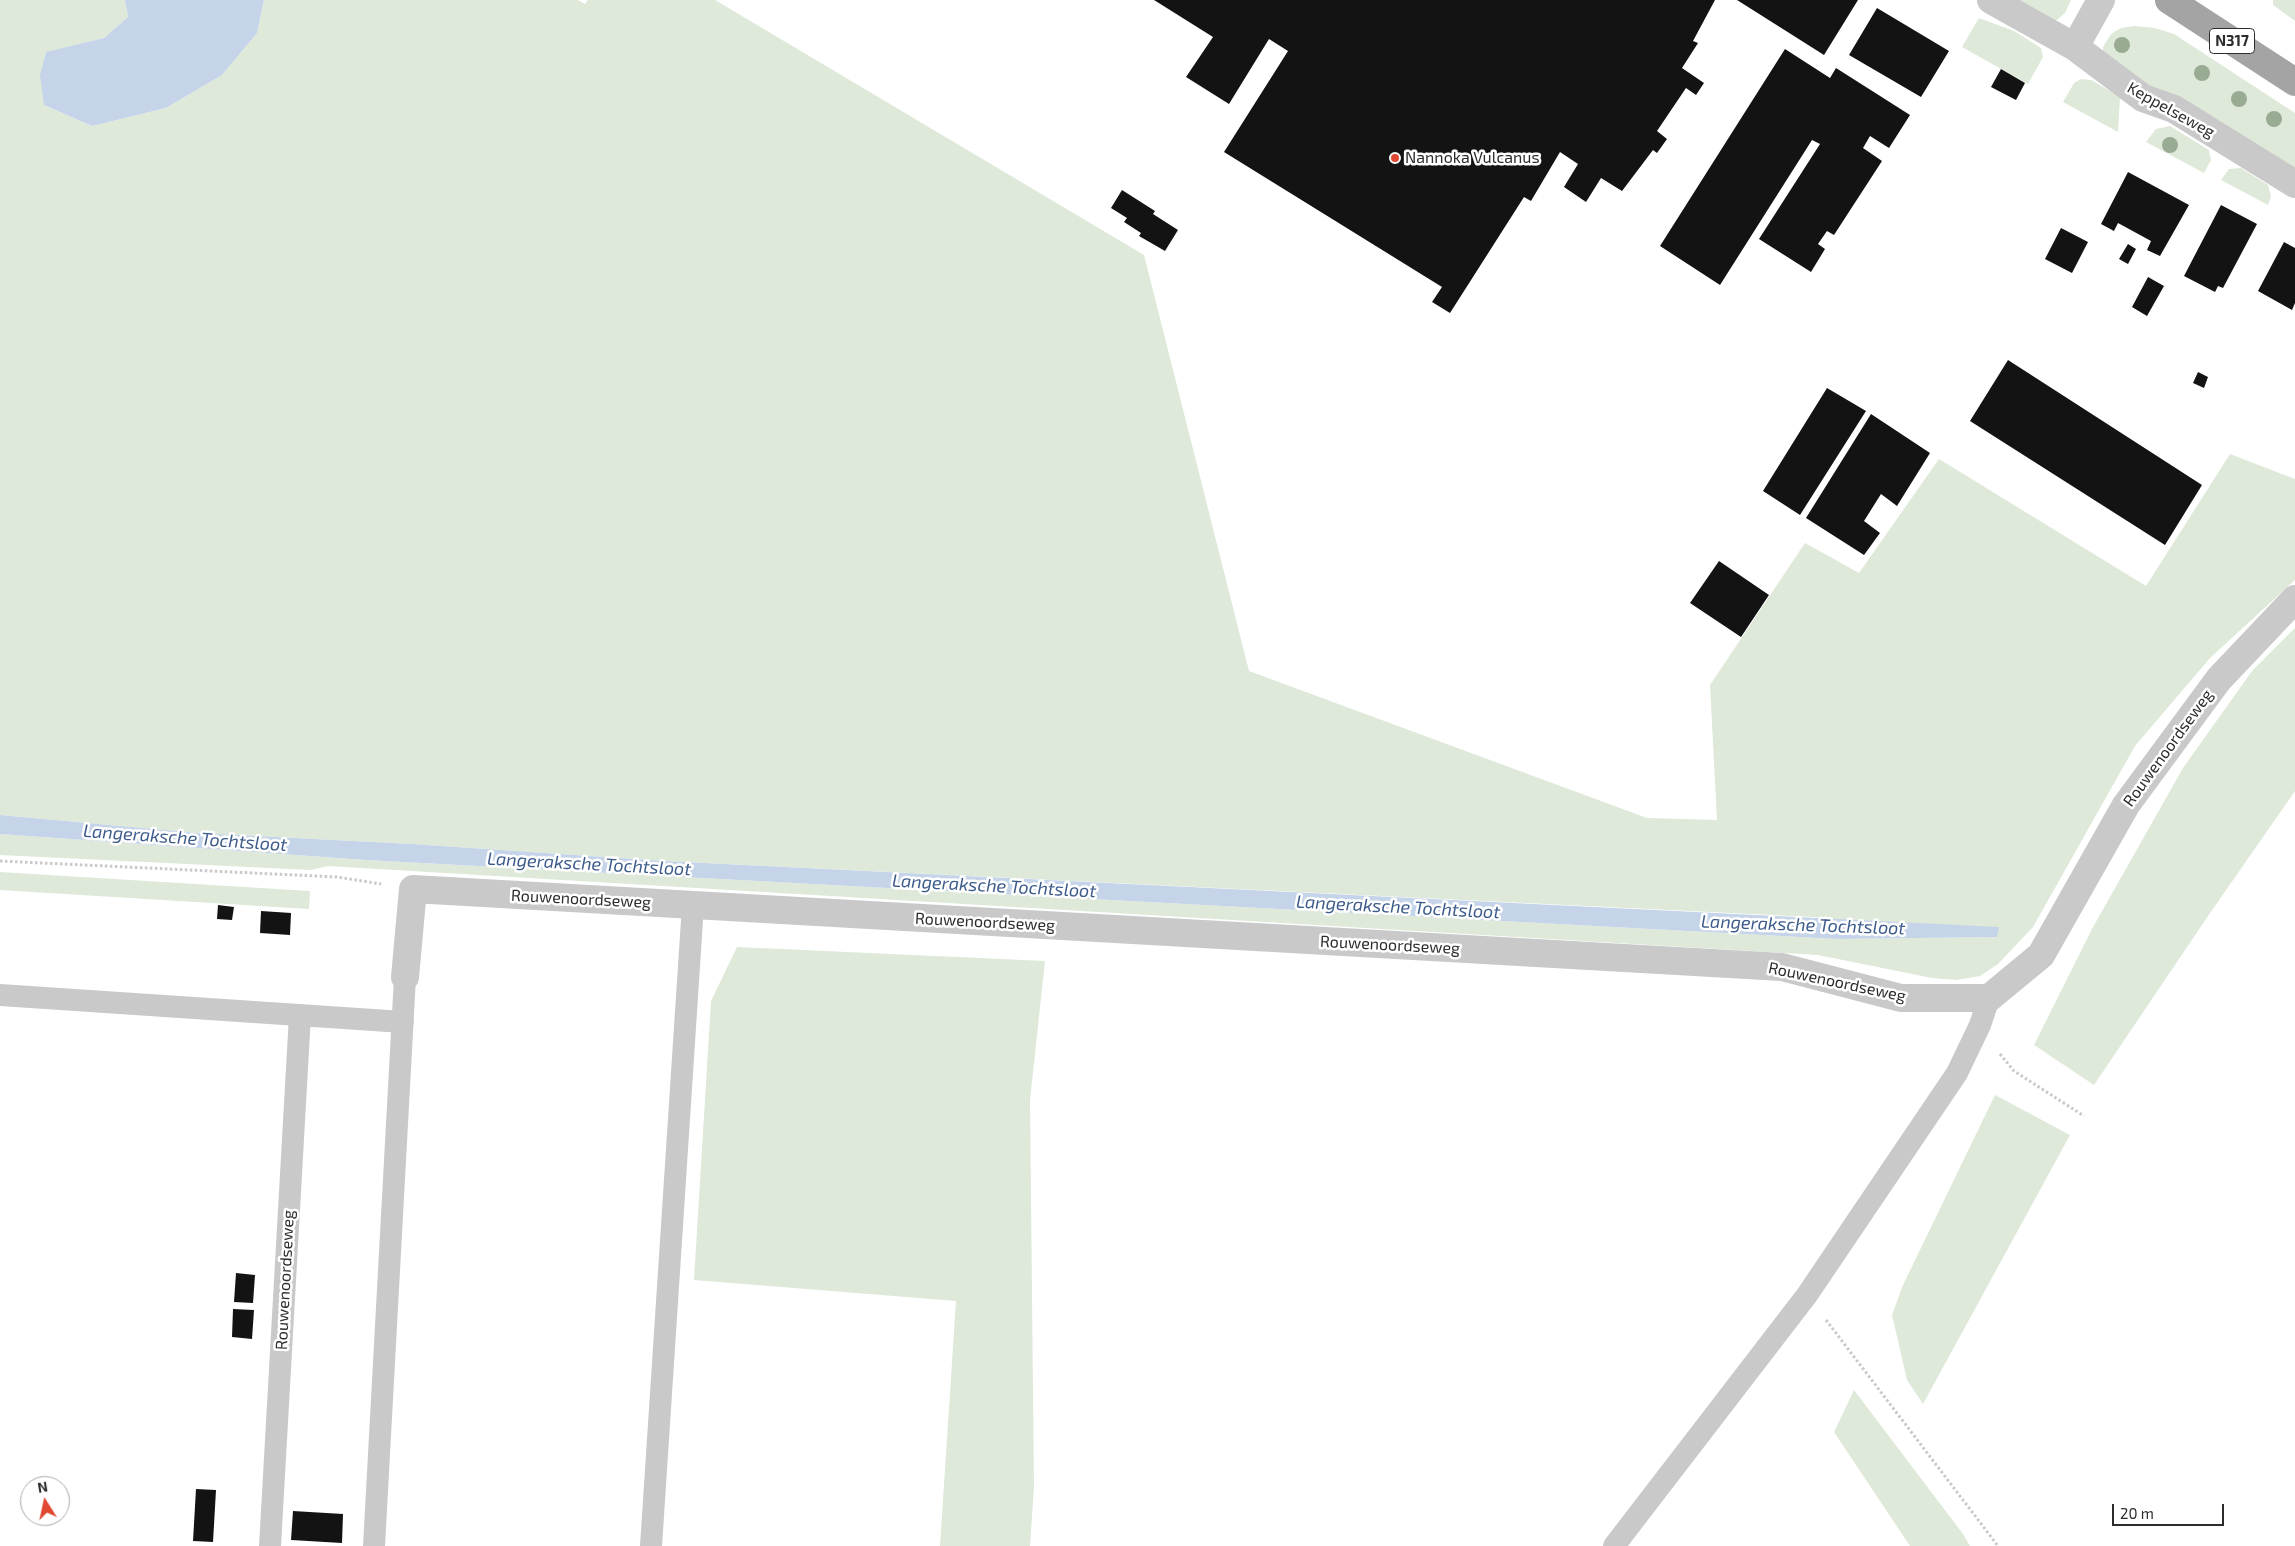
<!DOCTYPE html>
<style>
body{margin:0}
#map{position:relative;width:2295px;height:1546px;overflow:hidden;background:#fff;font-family:"Exo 2",sans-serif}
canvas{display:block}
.north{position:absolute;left:20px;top:1476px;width:50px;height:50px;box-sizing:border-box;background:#fff;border:1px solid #ababab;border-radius:50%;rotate:350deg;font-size:14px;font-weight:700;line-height:20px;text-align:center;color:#2c2c2c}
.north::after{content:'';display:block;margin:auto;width:18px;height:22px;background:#e04831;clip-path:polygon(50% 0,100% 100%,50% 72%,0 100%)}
.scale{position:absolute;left:2112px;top:1504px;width:112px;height:22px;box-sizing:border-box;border:2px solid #2c2c2c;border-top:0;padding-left:6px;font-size:15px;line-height:18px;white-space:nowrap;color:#2c2c2c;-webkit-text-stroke:4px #fff;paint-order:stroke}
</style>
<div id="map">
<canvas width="2295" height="1546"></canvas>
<div class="north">N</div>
<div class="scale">20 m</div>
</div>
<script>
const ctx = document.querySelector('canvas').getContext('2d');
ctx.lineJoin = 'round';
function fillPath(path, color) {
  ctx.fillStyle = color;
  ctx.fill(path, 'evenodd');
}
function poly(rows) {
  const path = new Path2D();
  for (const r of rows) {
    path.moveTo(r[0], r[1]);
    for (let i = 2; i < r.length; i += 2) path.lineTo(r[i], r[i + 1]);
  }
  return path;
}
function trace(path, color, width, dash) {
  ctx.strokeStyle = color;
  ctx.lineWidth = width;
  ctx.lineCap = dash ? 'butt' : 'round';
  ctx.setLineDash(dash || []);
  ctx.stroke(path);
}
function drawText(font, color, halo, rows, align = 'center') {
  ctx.font = font + ' "Exo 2",sans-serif';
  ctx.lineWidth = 5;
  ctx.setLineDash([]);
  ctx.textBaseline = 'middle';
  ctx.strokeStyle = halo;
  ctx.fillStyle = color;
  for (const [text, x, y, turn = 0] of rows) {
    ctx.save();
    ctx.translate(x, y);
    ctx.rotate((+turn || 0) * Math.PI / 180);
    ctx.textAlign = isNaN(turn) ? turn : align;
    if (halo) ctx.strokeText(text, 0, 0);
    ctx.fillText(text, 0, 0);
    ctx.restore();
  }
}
fillPath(poly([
 [0,0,125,0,128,17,104,38,45,53,44,105,92,126,166,108,222,75,257,33,264,0,578,0,585,4,588,0,715,0,1144,255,1249,671,1647,818,1717,820,1710,685,1805,543,1859,573,1939,459,2146,586,2230,454,2295,479,2295,580,2210,658,2135,746,2033,927,1998,964,1980,976,1956,980,1932,978,1818,955,328,866,311,870,0,855,0,834,366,860,1837,939,1997,937,1813,917,664,861,412,844,197,833,0,815],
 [2018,0,2071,0,2065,13,2057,20,2050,21],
 [2273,0,2295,0,2295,21,2273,5],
 [1979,18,2014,31,2041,48,2043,57,2028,84,1962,47],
 [2134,26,2155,28,2174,34,2295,113,2295,170,2144,89,2103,56,2103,47,2111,34,2121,28],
 [2081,79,2091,80,2120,97,2118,132,2063,102,2074,83],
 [2170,126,2209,150,2211,160,2204,173,2146,142,2156,129],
 [2241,168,2268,185,2271,196,2268,205,2221,180,2229,169],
 [2295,628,2295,791,2208,916,2094,1085,2034,1045,2093,927,2183,768,2252,671],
 [0,872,310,891,309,909,0,890],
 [737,947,1045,961,1030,1100,1034,1487,1030,1546,940,1546,956,1301,694,1280,711,1001],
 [1995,1095,2070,1135,1923,1404,1907,1380,1892,1315,1903,1285],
 [1854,1390,1963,1534,1970,1546,1910,1546,1834,1432]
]), '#dee9d9');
fillPath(poly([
 [125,0,264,0,257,33,222,75,166,108,92,126,44,105,40,75,46,52,104,38,128,17],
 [0,815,197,833,412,844,664,861,1999,927,1997,937,1837,939,366,860,0,834]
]), '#c5d4e9');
fillPath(poly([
 [1154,0,1715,0,1693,41,1698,43,1682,68,1704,83,1696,95,1686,88,1657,131,1667,139,1657,153,1653,150,1622,191,1601,178,1586,202,1564,187,1578,164,1560,152,1531,201,1524,197,1450,313,1432,302,1442,287,1224,152,1288,51,1269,39,1229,104,1186,77,1213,37],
 [1737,0,1858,0,1824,55],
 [1877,8,1949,51,1921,97,1849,55],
 [1785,49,1830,78,1836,68,1910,115,1889,148,1870,136,1863,148,1882,161,1834,235,1827,231,1818,244,1825,249,1811,272,1759,239,1820,144,1812,140,1720,285,1660,246],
 [2001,69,2025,83,2016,100,1991,87],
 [2128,172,2189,205,2160,256,2147,250,2151,241,2118,223,2114,231,2101,224],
 [1122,190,1155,211,1153,214,1178,230,1165,251,1139,236,1141,233,1124,222,1127,218,1111,208],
 [2221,205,2257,224,2223,288,2218,286,2215,292,2184,276],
 [2061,228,2088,242,2072,273,2045,259],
 [2284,242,2295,248,2295,303,2292,310,2258,291],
 [2128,244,2136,249,2128,264,2119,259],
 [2148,277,2164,286,2147,316,2132,307],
 [2008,360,2202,485,2165,545,1970,421],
 [2198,372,2208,377,2204,388,2193,383],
 [1827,388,1866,411,1800,515,1763,491],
 [1871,414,1930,453,1897,506,1881,494,1864,521,1880,533,1864,555,1806,518],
 [1719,561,1769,595,1741,637,1690,603],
 [218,905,234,907,232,920,217,919],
 [261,911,291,913,290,935,260,933],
 [236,1273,255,1275,253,1303,234,1302],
 [233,1309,254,1310,252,1339,232,1337],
 [196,1489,216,1490,213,1542,193,1541],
 [293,1511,343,1514,342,1543,291,1540]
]), '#131313');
trace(poly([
 [0,861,337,877,381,884],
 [2000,1054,2014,1071,2084,1116],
 [1826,1320,1998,1546]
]), '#c9c9c9', 3, [2.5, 2.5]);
trace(poly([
 [0,995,403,1022],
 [270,1546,300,1015],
 [374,1546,405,977],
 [651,1546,693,905],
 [1614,1546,1807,1295,1957,1073,1980,1025,1989,998]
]), '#c9c9c9', 22);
trace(poly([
 [1991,0,2075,47,2143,98,2174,109,2295,184],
 [2075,47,2101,0],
 [405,977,413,889,1782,967,1901,998,1989,998,2041,955,2126,805,2219,679,2295,599]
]), '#c9c9c9', 28);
trace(poly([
 [2169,0,2295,82]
]), '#a4a4a4', 28);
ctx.fillStyle = '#99ab93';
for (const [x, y] of [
 [2122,45],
 [2202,73],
 [2239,99],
 [2274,119],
 [2170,145]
]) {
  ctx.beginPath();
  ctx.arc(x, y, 8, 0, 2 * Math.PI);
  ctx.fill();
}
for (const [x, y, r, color] of [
 [1395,158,5,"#e04831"]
]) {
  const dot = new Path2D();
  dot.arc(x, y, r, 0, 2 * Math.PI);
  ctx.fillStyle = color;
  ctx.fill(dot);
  trace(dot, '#fff', 2);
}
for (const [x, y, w] of [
 [2232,41,45]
]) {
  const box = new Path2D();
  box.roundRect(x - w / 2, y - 12.5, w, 25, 4);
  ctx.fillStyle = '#fff';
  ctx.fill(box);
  trace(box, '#2c2c2c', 1);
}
drawText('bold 15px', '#2c2c2c', null, [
 ["N317",2232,41]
]);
drawText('16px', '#2c2c2c', '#fff', [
 ["Keppelseweg",2171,110,29],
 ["Rouwenoordseweg",2168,748,-54],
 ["Rouwenoordseweg",581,899,3],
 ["Rouwenoordseweg",985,922,3],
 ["Rouwenoordseweg",1390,945,3],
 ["Rouwenoordseweg",1837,982,12],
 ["Rouwenoordseweg",285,1280,-87]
]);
drawText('16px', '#2c2c2c', '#fff', [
 ["Nannoka Vulcanus",1405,158]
], 'left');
drawText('italic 18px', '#3d5c8b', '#fff', [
 ["Langeraksche Tochtsloot",185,838,4],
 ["Langeraksche Tochtsloot",589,864,3],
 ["Langeraksche Tochtsloot",994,886,3],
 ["Langeraksche Tochtsloot",1398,907,3],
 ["Langeraksche Tochtsloot",1803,925,2]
]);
</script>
